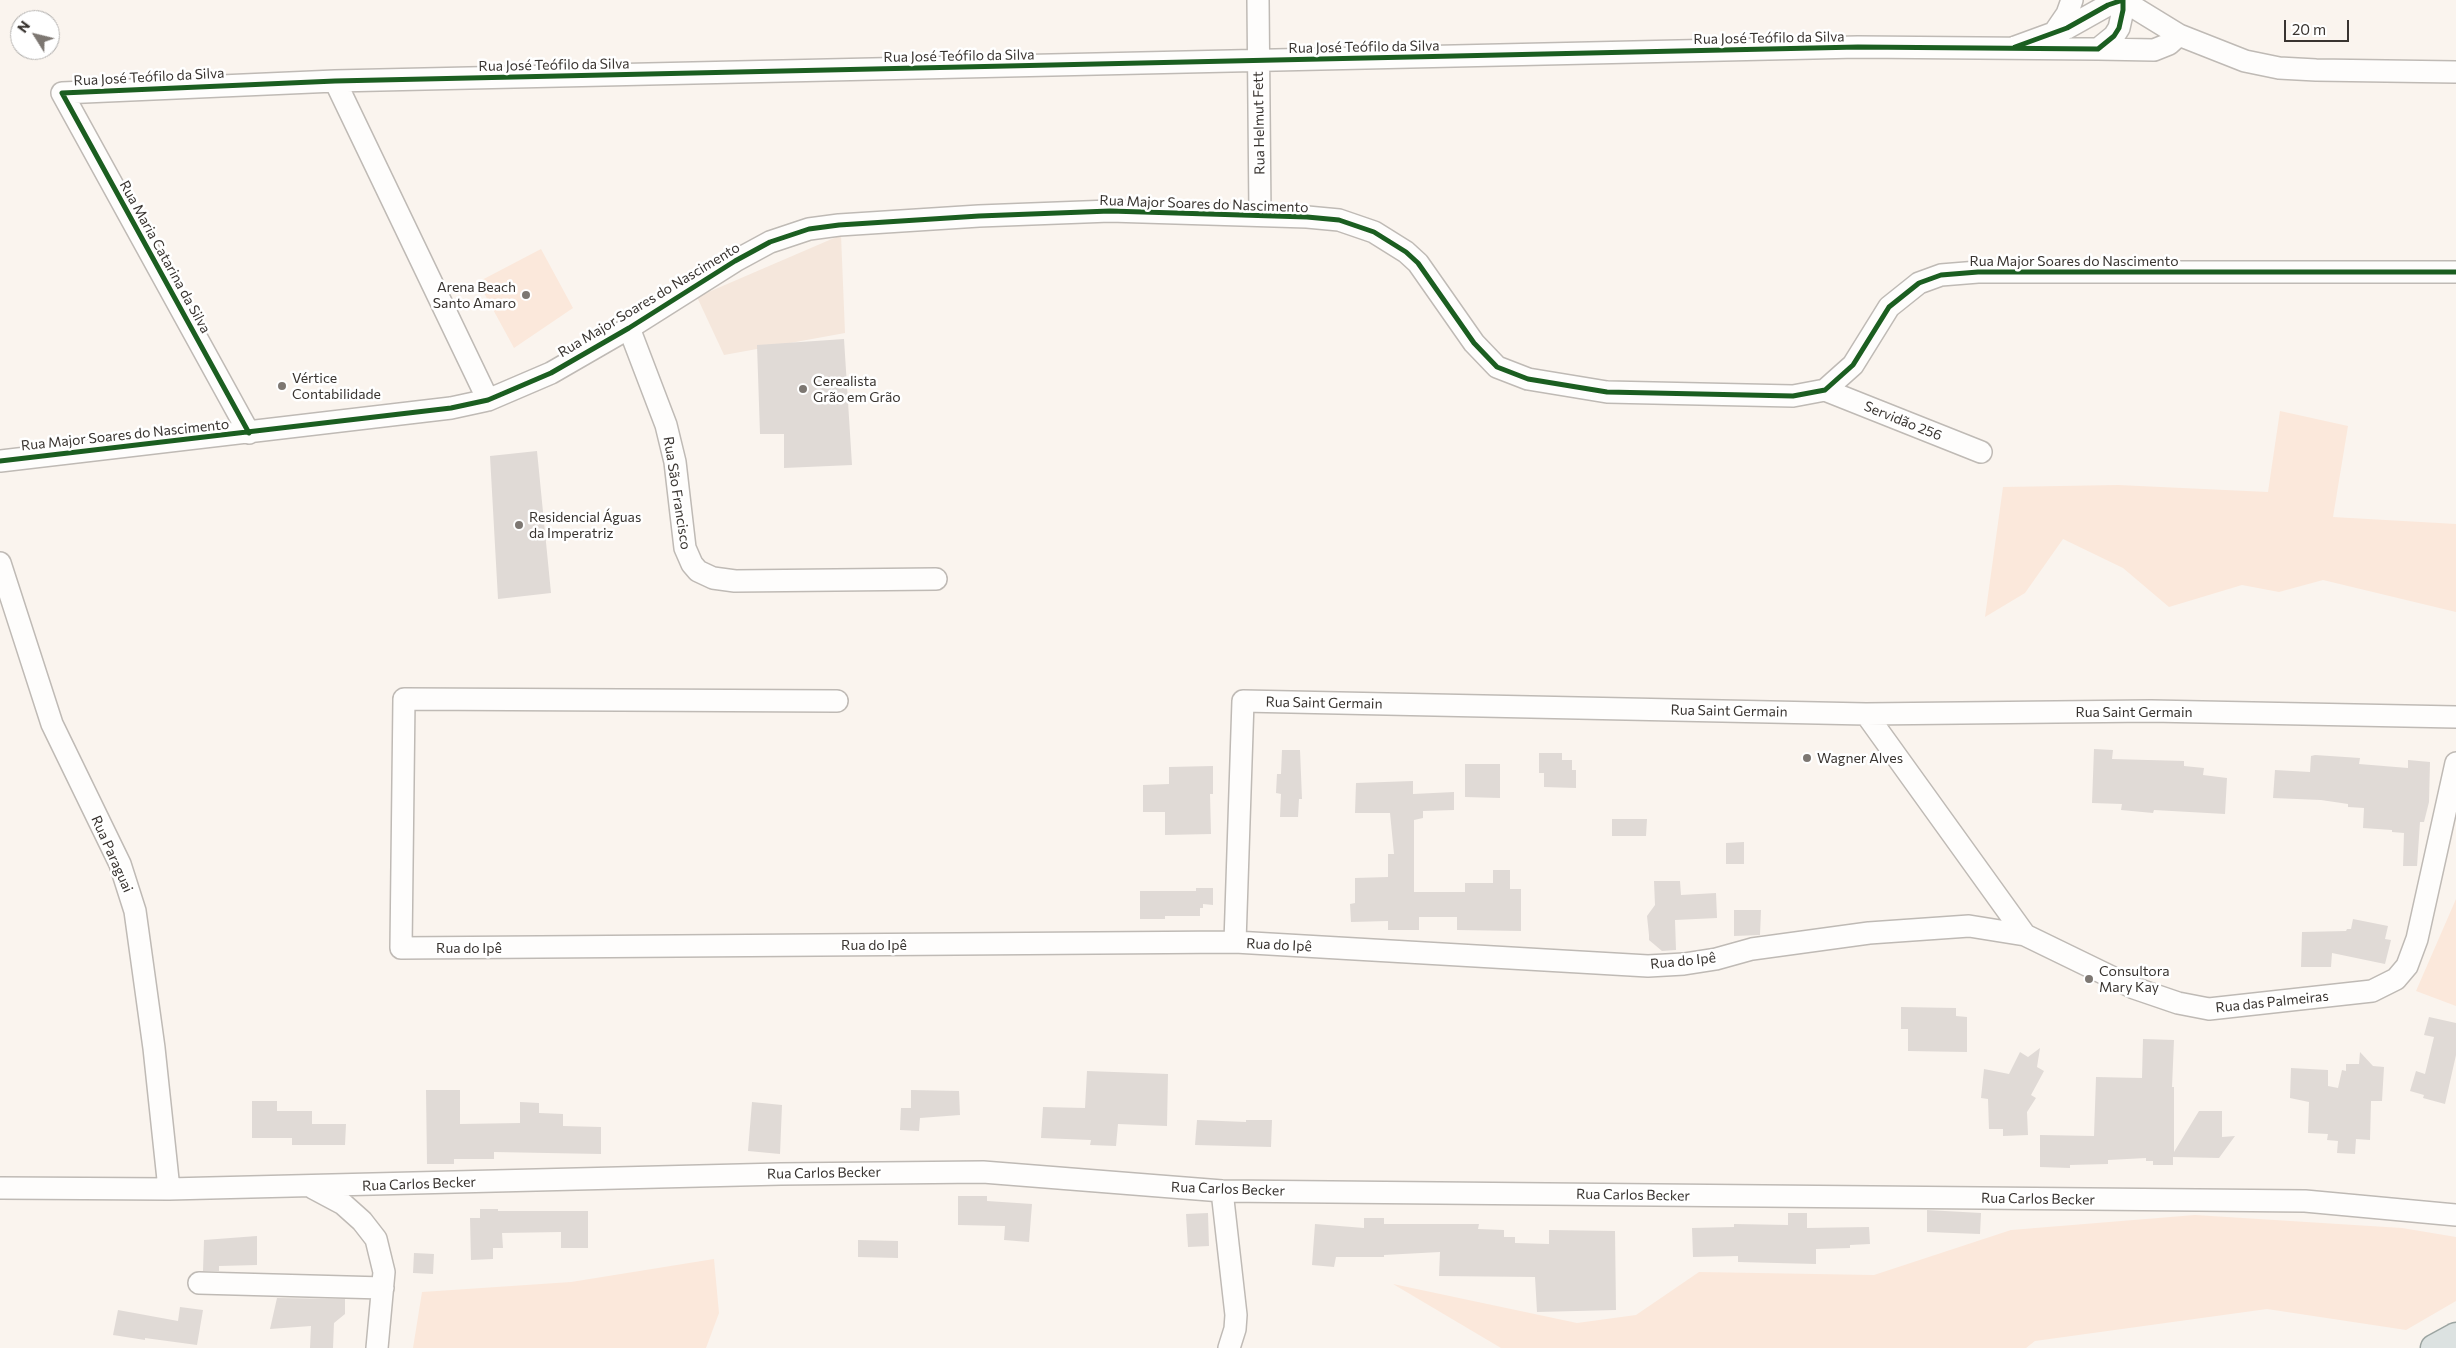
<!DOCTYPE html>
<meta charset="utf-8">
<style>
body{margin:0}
#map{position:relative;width:2456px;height:1348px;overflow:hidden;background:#faf4ee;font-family:Commissioner,sans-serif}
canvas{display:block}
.north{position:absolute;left:10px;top:10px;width:50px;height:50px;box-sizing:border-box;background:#fff;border:1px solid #b0aeac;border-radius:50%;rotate:306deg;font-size:14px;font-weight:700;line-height:20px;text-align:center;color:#393430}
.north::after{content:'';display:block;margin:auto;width:18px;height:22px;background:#7d7772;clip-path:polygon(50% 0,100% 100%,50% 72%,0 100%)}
.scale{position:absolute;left:2284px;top:20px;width:65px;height:22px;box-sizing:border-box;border:2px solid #393430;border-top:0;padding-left:6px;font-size:15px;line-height:18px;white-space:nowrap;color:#393430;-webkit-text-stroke:4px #fff;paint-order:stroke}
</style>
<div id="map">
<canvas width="2456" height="1348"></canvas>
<div class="north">N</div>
<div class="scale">20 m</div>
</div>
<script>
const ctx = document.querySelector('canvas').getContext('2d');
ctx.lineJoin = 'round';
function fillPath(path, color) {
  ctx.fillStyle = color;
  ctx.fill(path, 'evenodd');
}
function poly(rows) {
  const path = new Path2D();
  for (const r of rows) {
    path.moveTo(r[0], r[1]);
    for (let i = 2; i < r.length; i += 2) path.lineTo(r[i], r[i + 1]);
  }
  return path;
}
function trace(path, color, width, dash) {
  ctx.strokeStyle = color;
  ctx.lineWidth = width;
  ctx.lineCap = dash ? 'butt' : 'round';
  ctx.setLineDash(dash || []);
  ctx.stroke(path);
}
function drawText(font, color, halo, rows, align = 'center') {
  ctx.font = font + ' Commissioner,sans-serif';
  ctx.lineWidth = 5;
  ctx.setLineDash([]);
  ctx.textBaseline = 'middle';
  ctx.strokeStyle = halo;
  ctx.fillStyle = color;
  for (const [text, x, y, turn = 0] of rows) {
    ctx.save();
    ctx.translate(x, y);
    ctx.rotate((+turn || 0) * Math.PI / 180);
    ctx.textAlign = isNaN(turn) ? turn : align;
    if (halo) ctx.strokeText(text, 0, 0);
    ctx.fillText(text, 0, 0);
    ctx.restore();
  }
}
fillPath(poly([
 [841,235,845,333,724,355,697,297]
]), '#f5e7dc');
fillPath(poly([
 [541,249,573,308,514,348,478,282],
 [2280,411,2348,426,2333,517,2456,524,2456,612,2323,580,2279,592,2242,585,2169,607,2123,568,2063,539,2025,593,1985,617,2003,487,2118,485,2268,492],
 [2456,899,2456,1006,2416,991],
 [2195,1215,2402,1228,2456,1237,2456,1301,2406,1330,2267,1309,2035,1341,2026,1348,1501,1348,1393,1284,1577,1323,1636,1315,1699,1272,1874,1275,2011,1230],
 [714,1259,719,1313,706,1348,413,1348,422,1292,571,1282]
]), '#fbe8db');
fillPath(poly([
 [844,339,852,465,784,468,784,434,760,434,757,345],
 [537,451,551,593,498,599,490,456],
 [2094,749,2113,750,2112,759,2184,761,2184,766,2204,768,2203,775,2227,778,2225,814,2154,810,2153,813,2121,810,2122,804,2092,803],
 [1282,750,1300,750,1302,799,1299,799,1298,817,1280,817,1281,794,1276,793,1277,774,1281,774],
 [1539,753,1562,753,1562,760,1572,760,1572,770,1576,770,1576,788,1544,787,1544,773,1539,773],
 [2315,755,2360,758,2359,764,2408,768,2408,760,2430,762,2429,802,2424,822,2420,822,2417,866,2403,866,2404,833,2392,832,2392,830,2363,828,2364,808,2348,807,2348,804,2321,800,2273,798,2275,770,2310,772,2311,756],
 [1465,764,1500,764,1500,798,1465,797],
 [1213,766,1213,794,1210,794,1211,834,1165,835,1165,812,1143,812,1143,785,1169,784,1169,767],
 [1413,781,1413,794,1454,792,1454,810,1423,811,1423,818,1414,820,1414,892,1465,892,1465,883,1493,883,1493,870,1510,870,1510,889,1521,889,1521,931,1457,930,1457,917,1419,917,1419,930,1388,930,1388,921,1351,922,1350,904,1355,903,1355,878,1388,877,1388,854,1394,854,1390,813,1355,813,1356,783],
 [1612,819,1647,819,1646,836,1612,836],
 [1744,842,1744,864,1726,864,1726,843],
 [1654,881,1680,881,1681,895,1716,893,1717,918,1675,920,1676,950,1662,951,1649,940,1649,935,1647,916,1655,905],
 [1196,888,1213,888,1213,905,1203,904,1203,908,1200,908,1200,916,1165,916,1165,919,1140,919,1140,891,1196,891],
 [1734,910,1761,910,1760,935,1734,936],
 [2353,919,2388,926,2385,939,2391,940,2385,964,2332,953,2331,967,2301,967,2302,932,2346,931,2347,929,2351,929],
 [1901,1007,1956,1008,1956,1016,1967,1017,1967,1052,1908,1051,1908,1029,1901,1029],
 [2429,1017,2456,1023,2456,1055,2445,1104,2423,1098,2424,1095,2410,1091,2416,1071,2425,1074,2434,1037,2424,1035],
 [2143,1039,2174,1040,2172,1087,2174,1087,2174,1152,2199,1111,2222,1111,2222,1137,2235,1136,2219,1158,2173,1157,2173,1165,2153,1165,2153,1161,2146,1161,2146,1158,2108,1160,2108,1164,2070,1165,2070,1168,2040,1167,2040,1135,2094,1136,2096,1077,2142,1078],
 [2040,1048,2037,1067,2044,1071,2031,1095,2036,1098,2027,1112,2028,1135,2003,1136,2003,1129,1989,1129,1988,1099,1981,1098,1984,1069,2009,1074,2020,1052,2028,1057],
 [2360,1052,2373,1066,2384,1067,2382,1101,2371,1101,2370,1140,2356,1139,2355,1154,2337,1153,2338,1141,2327,1140,2328,1134,2308,1133,2309,1102,2290,1098,2291,1068,2328,1070,2328,1086,2338,1088,2342,1070,2346,1071,2346,1064,2359,1064],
 [1087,1071,1168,1074,1167,1126,1118,1124,1116,1146,1090,1145,1091,1140,1041,1138,1043,1107,1085,1108],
 [426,1090,460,1090,460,1124,520,1123,520,1102,539,1103,539,1113,563,1114,563,1126,601,1127,601,1154,494,1152,494,1159,454,1159,454,1164,427,1164],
 [911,1090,959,1091,960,1115,920,1118,919,1131,900,1130,901,1108,911,1108],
 [252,1101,277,1101,277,1111,312,1111,312,1124,346,1124,345,1145,292,1145,292,1138,252,1138],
 [752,1102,782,1105,780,1154,748,1151],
 [1197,1120,1246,1122,1246,1120,1272,1120,1271,1147,1195,1145],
 [958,1196,987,1196,987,1201,1032,1204,1029,1242,1004,1240,1005,1226,958,1225],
 [480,1209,498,1209,498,1211,588,1211,588,1248,561,1248,561,1232,502,1233,503,1248,493,1248,493,1259,471,1260,470,1218,480,1218],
 [1927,1210,1981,1213,1980,1234,1927,1232],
 [1208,1213,1209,1246,1188,1247,1186,1214],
 [1788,1213,1807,1213,1807,1228,1869,1227,1870,1244,1850,1245,1850,1248,1816,1249,1816,1264,1738,1262,1738,1256,1693,1257,1692,1228,1734,1227,1734,1224,1788,1225],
 [1364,1218,1384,1218,1384,1224,1479,1224,1478,1229,1504,1230,1504,1237,1515,1237,1515,1243,1549,1244,1549,1230,1615,1231,1616,1310,1537,1312,1535,1277,1439,1276,1440,1252,1384,1255,1384,1257,1336,1257,1334,1267,1312,1265,1315,1224,1364,1228],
 [257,1236,257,1265,219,1266,219,1271,203,1271,204,1240],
 [858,1240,898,1241,898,1258,858,1257],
 [414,1253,434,1254,433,1274,413,1273],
 [277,1298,345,1299,345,1314,334,1323,333,1348,310,1348,311,1326,270,1329],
 [180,1307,203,1310,197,1345,145,1338,145,1340,113,1335,118,1310,178,1321]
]), '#e0dad6');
const minor = poly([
 [1258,0,1260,215],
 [2122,0,2179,35,2245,61,2279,68,2316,70,2456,72],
 [2054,33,2067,14,2072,0],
 [2098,49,2154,50,2169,44,2179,35],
 [335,81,488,400],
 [629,328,666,425,675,462,685,548,692,564,698,571,713,578,735,581,936,579],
 [1825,390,1981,452],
 [249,433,62,93,335,81,1858,47,2098,49,2114,36,2119,28,2123,10,2123,0,2108,5,2067,28,2015,47],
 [0,461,451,408,488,400,551,373,629,328,735,261,770,242,809,229,839,225,979,216,1110,211,1307,217,1339,220,1374,232,1406,252,1418,263,1474,343,1497,367,1528,379,1607,392,1793,396,1825,390,1853,365,1889,307,1919,283,1941,275,1978,272,2456,272],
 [0,563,52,724,120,864,135,911,154,1048,169,1189],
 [837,701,404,699,401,948,1235,942,1648,966,1684,964,1716,959,1752,949,1869,933,1969,926,2025,935],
 [1866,714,2025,935,2134,988,2178,1003,2209,1009,2372,991,2396,979,2407,966,2417,939,2456,763],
 [1235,942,1243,701,1866,714,2151,711,2456,717],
 [0,1188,169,1189,781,1174,983,1172,1222,1191,2305,1201,2456,1215],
 [313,1188,343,1204,362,1221,376,1239,384,1272,377,1348],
 [1222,1191,1236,1315,1235,1329,1229,1348],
 [199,1283,383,1288]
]);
const major = poly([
 [2434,1348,2456,1336]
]);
trace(minor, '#bfbab5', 24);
trace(major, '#9ba4a1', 29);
trace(minor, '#fefdfc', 21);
trace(major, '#dce2e1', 26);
trace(poly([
 [249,433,62,93,335,81,1858,47,2098,49,2114,36,2119,28,2123,10,2123,0,2108,5,2067,28,2015,47],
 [0,461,451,408,488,400,551,373,629,328,735,261,770,242,809,229,839,225,979,216,1110,211,1307,217,1339,220,1374,232,1406,252,1418,263,1474,343,1497,367,1528,379,1607,392,1793,396,1825,390,1853,365,1889,307,1919,283,1941,275,1978,272,2456,272]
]), '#1b5e20', 5);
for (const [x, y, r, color] of [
 [526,295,5,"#7d7772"],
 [282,386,5,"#7d7772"],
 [803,389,5,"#7d7772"],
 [519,525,5,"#7d7772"],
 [1807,758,5,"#7d7772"],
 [2089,979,5,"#7d7772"]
]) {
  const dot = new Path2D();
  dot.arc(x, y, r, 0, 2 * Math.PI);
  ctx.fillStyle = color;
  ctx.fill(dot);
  trace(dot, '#fff', 2);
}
drawText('14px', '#393430', '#fff', [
 ["Rua José Teófilo da Silva",1769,38,-1],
 ["Rua José Teófilo da Silva",1364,47,-1],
 ["Rua José Teófilo da Silva",959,56,-1],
 ["Rua José Teófilo da Silva",554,65,-1],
 ["Rua José Teófilo da Silva",149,77,-3],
 ["Rua Helmut Fett",1259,123,-91],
 ["Rua Major Soares do Nascimento",1204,204,2],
 ["Rua Maria Catarina da Silva",165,257,61],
 ["Rua Major Soares do Nascimento",2074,261],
 ["Rua Major Soares do Nascimento",649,300,-31],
 ["Servidão 256",1903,421,22],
 ["Rua Major Soares do Nascimento",125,435,-6],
 ["Rua São Francisco",677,493,81],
 ["Rua Saint Germain",1324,703,1],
 ["Rua Saint Germain",1729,711,1],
 ["Rua Saint Germain",2134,712],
 ["Rua Paraguai",112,854,66],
 ["Rua do Ipê",874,945],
 ["Rua do Ipê",1279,945,3],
 ["Rua do Ipê",469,948],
 ["Rua do Ipê",1683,961,-6],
 ["Rua das Palmeiras",2272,1002,-6],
 ["Rua Carlos Becker",824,1173,-1],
 ["Rua Carlos Becker",419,1184,-2],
 ["Rua Carlos Becker",1228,1189,2],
 ["Rua Carlos Becker",1633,1195,1],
 ["Rua Carlos Becker",2038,1199,1]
]);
drawText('14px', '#393430', '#fff', [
 ["Arena Beach",516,287,"right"],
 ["Santo Amaro",516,303,"right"],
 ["Vértice",292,378],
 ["Contabilidade",292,394],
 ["Cerealista",813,381],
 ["Grão em Grão",813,397],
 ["Residencial Águas",529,517],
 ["da Imperatriz",529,533],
 ["Wagner Alves",1817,758],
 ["Consultora",2099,971],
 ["Mary Kay",2099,987]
], 'left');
</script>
